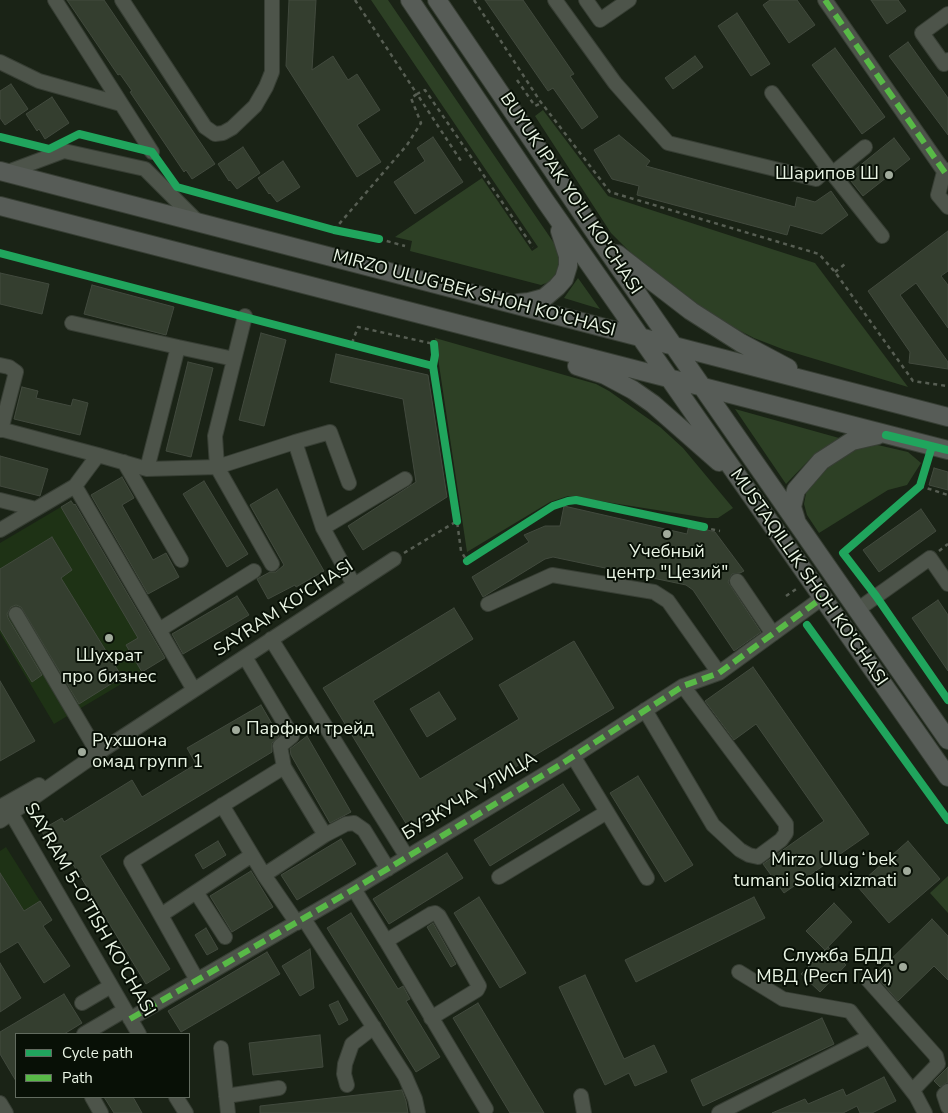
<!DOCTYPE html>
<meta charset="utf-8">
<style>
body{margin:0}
#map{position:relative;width:948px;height:1113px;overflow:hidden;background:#1a2316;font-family:"Nunito Sans",sans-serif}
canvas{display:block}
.legend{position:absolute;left:15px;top:1033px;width:175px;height:65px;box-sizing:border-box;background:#081006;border:1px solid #626b5f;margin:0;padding:6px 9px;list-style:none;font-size:15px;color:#e9f4e4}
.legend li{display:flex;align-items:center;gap:10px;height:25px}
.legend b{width:25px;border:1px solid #626b5f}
</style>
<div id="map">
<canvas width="948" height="1113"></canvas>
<ul class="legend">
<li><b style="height:6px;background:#20a55d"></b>Cycle path</li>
<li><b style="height:6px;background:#58b947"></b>Path</li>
</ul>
</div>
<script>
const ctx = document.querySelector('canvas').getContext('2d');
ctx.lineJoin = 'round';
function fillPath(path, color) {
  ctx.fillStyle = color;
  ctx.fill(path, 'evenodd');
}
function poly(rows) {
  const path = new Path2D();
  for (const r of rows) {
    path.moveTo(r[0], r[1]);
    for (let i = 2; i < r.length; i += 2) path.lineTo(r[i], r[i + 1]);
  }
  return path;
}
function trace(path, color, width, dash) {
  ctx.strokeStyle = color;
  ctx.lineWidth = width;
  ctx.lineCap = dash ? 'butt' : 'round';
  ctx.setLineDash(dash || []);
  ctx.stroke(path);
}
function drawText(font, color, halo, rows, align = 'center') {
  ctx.font = font + ' "Nunito Sans",sans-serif';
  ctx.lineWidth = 4;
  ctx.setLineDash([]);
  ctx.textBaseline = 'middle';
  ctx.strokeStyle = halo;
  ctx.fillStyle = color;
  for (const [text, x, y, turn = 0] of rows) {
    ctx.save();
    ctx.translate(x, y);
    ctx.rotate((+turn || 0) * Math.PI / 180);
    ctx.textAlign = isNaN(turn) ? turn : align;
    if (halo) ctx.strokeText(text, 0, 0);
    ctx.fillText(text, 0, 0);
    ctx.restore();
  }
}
fillPath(poly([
 [71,501,165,658,54,724,0,633,0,543],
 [6,847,52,920,0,953,0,851]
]), '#1e3215');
fillPath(poly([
 [371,0,388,0,556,246,559,254,560,263,555,275,549,282,541,285,410,251,412,241,395,237,482,178,532,251,538,247],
 [543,110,608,196,815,263,908,387,785,350,754,338,725,323,694,302,665,281,636,258,611,233,535,116],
 [578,278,600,309,564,298],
 [435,338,596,384,609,391,660,427,683,448,733,508,718,518,707,518,568,496,550,502,467,552],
 [735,409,839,438,809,460,786,484],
 [869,443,908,452,921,463,907,485,888,490,819,533,807,515,804,504,806,493,812,480,837,461,852,450],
 [948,876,948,913,930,893]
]), '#2d4025');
const building = poly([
 [67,0,104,0,215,164,192,179,186,170,184,172,130,92,132,91,120,74,118,75,67,0],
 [289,0,316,0,312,70,333,56,348,80,357,74,380,110,357,125,381,162,357,177,286,66,289,0],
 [485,0,523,0,574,74,570,76,598,117,582,129,553,88,548,91,485,0],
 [770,0,797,0,815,25,789,43,763,5,770,0],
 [871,0,898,0,906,11,887,24,871,0],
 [737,13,770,64,751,76,718,26,737,13],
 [908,42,948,98,948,135,889,56,908,42],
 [835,48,885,117,862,134,812,65,835,48],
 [695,56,703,67,673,89,665,78,695,56],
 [11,84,28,109,5,125,0,118,0,91,11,84],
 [52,97,69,123,45,139,39,129,37,131,26,114,52,97],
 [619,135,650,161,646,166,795,207,797,197,815,202,831,191,848,215,822,234,790,225,787,235,637,195,639,186,612,179,594,150,619,135],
 [433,137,463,182,415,214,394,182,425,161,417,148,433,137],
 [894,138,910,159,863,196,847,176,894,138],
 [243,147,260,173,237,189,230,180,229,181,218,164,243,147],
 [283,161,300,187,277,202,270,193,269,194,258,178,283,161],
 [948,231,948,271,941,276,948,285,948,328,916,283,900,295,948,362,948,369,909,363,910,352,868,291,948,231],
 [0,273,49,284,42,314,0,304,0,273],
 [92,285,174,307,166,335,84,314,92,285],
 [261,333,286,340,264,426,239,420,261,333],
 [336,354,428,375,447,497,363,550,348,526,416,482,403,399,330,382,336,354],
 [188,362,213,368,191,457,166,451,188,362],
 [22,387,38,391,36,398,71,406,73,399,88,403,80,435,14,419,22,387],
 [0,456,48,469,40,496,0,486,0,456],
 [934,468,948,472,948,490,929,485,934,468],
 [122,477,134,498,122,505,153,560,166,553,179,577,148,594,91,495,122,477],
 [204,481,248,554,227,567,183,494,204,481],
 [277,489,324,571,296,587,295,585,268,599,257,579,270,572,276,572,284,565,250,505,277,489],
 [71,501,74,505,75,504,165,658,142,672,126,645,138,638,61,507,71,501],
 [564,506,687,534,689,525,715,532,744,571,740,573,732,574,728,582,761,632,734,651,693,590,686,585,553,557,545,559,483,597,472,577,529,542,524,535,545,526,560,526,564,506],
 [921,509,936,531,879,572,863,550,921,509],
 [52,537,72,570,61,578,122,677,79,704,21,607,16,605,11,607,7,614,8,618,42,675,32,682,0,629,0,569,52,537],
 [237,596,249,615,183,654,172,634,237,596],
 [938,600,948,615,948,671,912,618,938,600],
 [454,608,473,639,373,701,420,779,519,719,499,685,574,641,614,708,410,830,323,688,454,608],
 [753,667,869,834,784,893,763,864,824,821,756,724,734,740,705,701,753,667],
 [0,681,35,741,0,761,0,681],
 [439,692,456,719,427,737,410,709,439,692],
 [261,705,279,736,272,743,272,752,100,856,170,969,146,984,71,861,62,867,41,830,62,818,64,822,132,780,142,797,196,764,187,748,261,705],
 [307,736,351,812,330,823,291,755,290,749,307,736],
 [638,776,693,865,665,882,610,793,638,776],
 [563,784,580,810,490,866,474,840,563,784],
 [341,839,356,864,297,900,281,875,341,839],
 [218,841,226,855,203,869,195,855,218,841],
 [908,841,940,879,889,923,857,886,908,841],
 [447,853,463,878,389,924,373,899,447,853],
 [251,871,273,907,232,932,210,896,251,871],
 [0,873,24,911,40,901,52,920,43,926,70,966,44,983,18,942,0,953,0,873],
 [479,897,526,973,500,988,454,913,479,897],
 [754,897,765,918,636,982,625,960,754,897],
 [834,903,852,922,825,950,806,931,834,903],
 [351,913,398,989,403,986,410,999,406,1001,440,1057,416,1072,327,928,351,913],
 [932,919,948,936,948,980,934,966,898,1001,875,975,932,919],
 [433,923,456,964,451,967,427,927,433,923],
 [206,928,218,949,207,955,195,935,206,928],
 [828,947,846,965,820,992,801,974,828,947],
 [310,949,314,988,300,996,282,966,310,949],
 [267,952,280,974,181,1032,168,1011,267,952],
 [0,963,21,998,0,1012,0,963],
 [585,975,624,1059,654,1045,667,1072,635,1086,629,1073,605,1085,559,987,585,975],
 [64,994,82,1023,64,1034,16,1034,16,1081,0,1054,0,1032,64,994],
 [338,1001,348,1020,339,1025,329,1005,338,1001],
 [478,1003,544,1113,510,1113,453,1018,478,1003],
 [822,1018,834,1044,703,1106,691,1080,822,1018],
 [320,1035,323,1067,253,1075,249,1043,320,1035],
 [948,1067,948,1082,940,1087,934,1081,948,1067],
 [884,1077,896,1101,872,1113,860,1113,857,1106,843,1113,772,1113,805,1099,808,1104,843,1089,846,1096,884,1077],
 [402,1090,406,1101,408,1113,260,1113,260,1106,402,1090],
 [104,1097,133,1097,142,1113,114,1113,104,1097]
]);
fillPath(building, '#343e2f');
trace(building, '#424a3e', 1);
const minor = poly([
 [55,0,152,152],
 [122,0,205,127,215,134,223,133,232,128,255,106,266,87,272,72,272,0],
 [555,0,615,83,668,143,816,179,828,168,882,236],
 [586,0,600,20,629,0],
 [825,0,948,177],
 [948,14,922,33,944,64,948,60],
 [0,62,39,81,121,104],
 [772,93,828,168],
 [5,173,64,151,145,169,198,222],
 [832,174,865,147],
 [938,195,944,172,948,170],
 [938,195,948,207],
 [245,316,215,436,217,467,272,564],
 [72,323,178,347,147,469],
 [178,347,234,359],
 [0,365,9,367,16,372,1,430],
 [0,429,98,455],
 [295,442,330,432,349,483],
 [124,462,181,560],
 [75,486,194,690],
 [0,500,36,509],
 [323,528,405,479],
 [0,530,75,486,98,455,147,469,217,467,295,442,323,528,354,585],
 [737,581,773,634],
 [488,604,552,575,654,592,668,601,719,673],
 [857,610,930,558,948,584],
 [16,614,98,753,90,757],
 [159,630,254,571],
 [271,639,407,857],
 [245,657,292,736,280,746,284,767,325,835,264,875,297,923],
 [645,710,713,825,740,850,749,855,758,857,781,840,786,833,786,824,683,686],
 [573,756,647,878],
 [222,805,264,875],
 [7,806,139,1034],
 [0,807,39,785],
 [0,821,98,753,394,559],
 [325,835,346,824,354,823,364,830,388,869],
 [499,877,607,812],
 [354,889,386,941,431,914,435,913,439,916,479,986,477,990,431,1018],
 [196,892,225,937],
 [161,915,252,855],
 [304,919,405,1076,415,1099,418,1113],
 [386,941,486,1109],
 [739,972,783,999,850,1011,916,1096,925,1113],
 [197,980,131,862,284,767],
 [868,980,936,1056,938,1064,912,1091],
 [82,1003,111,986],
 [130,1019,354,889,563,763,683,686,719,673,822,598],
 [84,1034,125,1010],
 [221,1048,228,1113],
 [347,1085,344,1074,345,1064,352,1044,374,1027],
 [948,1091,944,1095,948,1107],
 [226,1096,279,1088],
 [581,1096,584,1113],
 [92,1097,101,1113],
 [176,1097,186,1113],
 [0,1103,6,1113],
 [719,1113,869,1037]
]);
const major = poly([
 [410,0,546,202,948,777],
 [437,0,600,240,948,740],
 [0,171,948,417],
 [0,206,948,450],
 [617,254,691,311,741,343,788,368],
 [518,303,529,302,544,298,557,287,564,279,568,266,568,256,560,231],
 [577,366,605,375,633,390,653,404,719,462],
 [796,520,792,507,796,490,821,461,852,441,878,435]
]);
trace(minor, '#373e34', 16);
trace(major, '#373e34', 20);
trace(poly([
 [355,0,417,94,425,90,533,247],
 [474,0,540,101,610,192,819,254,835,272,913,381,947,386],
 [517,80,535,106,541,103],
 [334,230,407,145,421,123,411,98,417,94,461,161],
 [379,239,405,246],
 [835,272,845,264],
 [352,343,358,327,434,344],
 [920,486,948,495],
 [939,551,948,544],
 [404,553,457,521,461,551,467,561,553,506,572,500,720,531],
 [869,586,843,553,920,486,928,459],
 [786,596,799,587],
 [884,606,948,700]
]), '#575e53', 2.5, [4, 4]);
trace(minor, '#4d544a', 14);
trace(major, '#575c57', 18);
trace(poly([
 [825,0,948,177],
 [130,1019,354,889,563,763,683,686,719,673,822,598]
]), '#58b947', 6, [12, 6]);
trace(poly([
 [0,137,49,149,79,134,152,152,177,187,334,230,379,239],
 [0,253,433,366],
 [434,344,435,355,433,366,457,521],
 [886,435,948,450],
 [932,446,920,486,843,553,876,596,948,700],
 [467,561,553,506,568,501,576,500,704,527],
 [807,625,948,820]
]), '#20a55d', 8);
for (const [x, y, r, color] of [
 [889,175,5,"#a1ab9c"],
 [667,534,5,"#a1ab9c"],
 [109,638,5,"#a1ab9c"],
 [236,730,5,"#a1ab9c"],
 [82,752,5,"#a1ab9c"],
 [907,871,5,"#a1ab9c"],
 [903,967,5,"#a1ab9c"]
]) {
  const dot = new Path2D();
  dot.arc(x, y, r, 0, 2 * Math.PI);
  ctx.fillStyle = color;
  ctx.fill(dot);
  trace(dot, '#081006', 2);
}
drawText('18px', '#e9f4e4', '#081006', [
 ["Шарипов Ш",879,175],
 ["Учебный",667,553,"center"],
 ["центр \"Цезий\"",667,574,"center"],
 ["Шухрат",109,657,"center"],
 ["про бизнес",109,678,"center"],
 ["Парфюм трейд",246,730,"left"],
 ["Рухшона",92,742,"left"],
 ["омад групп 1",92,763,"left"],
 ["Mirzo Ulugʻbek",897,861],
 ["tumani Soliq xizmati",897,882],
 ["Служба БДД",893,957],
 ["МВД (Респ ГАИ)",893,978]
], 'right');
drawText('18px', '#e9f4e4', '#081006', [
 ["BUYUK IPAK YO'LI KO'CHASI",570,194,56],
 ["MIRZO ULUG'BEK SHOH KO'CHASI",474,294,15],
 ["MUSTAQILLIK SHOH KO'CHASI",808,578,55],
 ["SAYRAM KO'CHASI",284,609,-33],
 ["БУЗКУЧА УЛИЦА",470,797,-31],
 ["SAYRAM 5-O'TISH KO'CHASI",89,910,60]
]);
</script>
